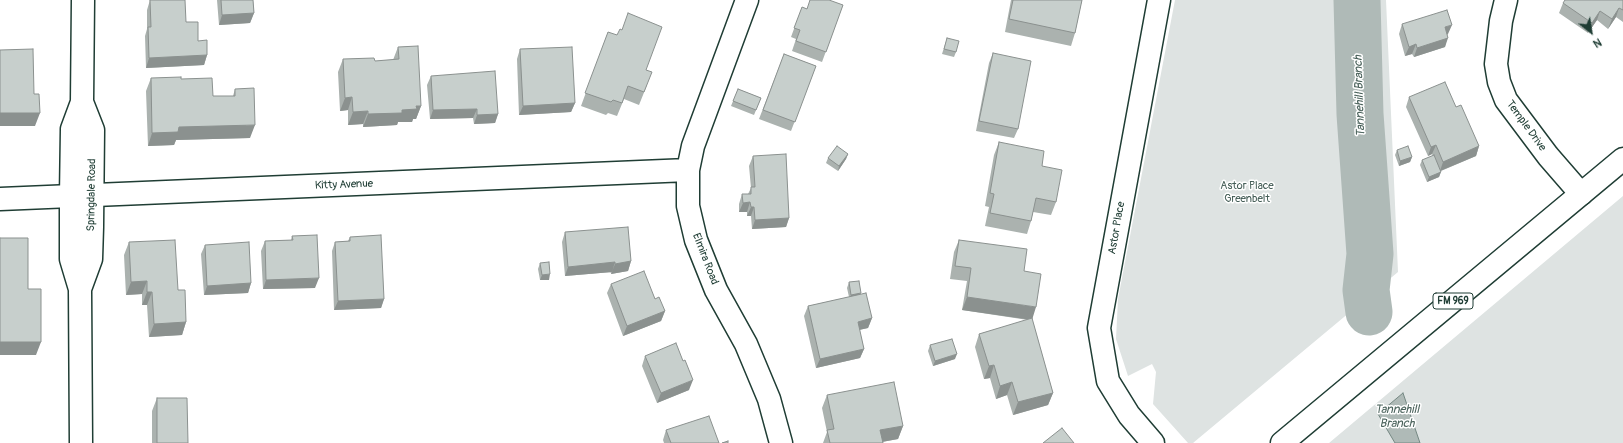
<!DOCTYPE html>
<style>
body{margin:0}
#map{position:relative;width:1623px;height:443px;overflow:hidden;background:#fff;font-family:Pangolin,sans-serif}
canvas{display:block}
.north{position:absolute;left:1571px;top:12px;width:40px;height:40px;-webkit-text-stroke:3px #fff;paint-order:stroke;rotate:150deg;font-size:11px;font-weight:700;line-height:16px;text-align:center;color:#1f3d34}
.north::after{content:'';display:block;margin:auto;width:14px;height:18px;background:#1f3d34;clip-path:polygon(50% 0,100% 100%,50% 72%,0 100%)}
</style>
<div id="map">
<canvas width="1623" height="443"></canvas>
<div class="north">N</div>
</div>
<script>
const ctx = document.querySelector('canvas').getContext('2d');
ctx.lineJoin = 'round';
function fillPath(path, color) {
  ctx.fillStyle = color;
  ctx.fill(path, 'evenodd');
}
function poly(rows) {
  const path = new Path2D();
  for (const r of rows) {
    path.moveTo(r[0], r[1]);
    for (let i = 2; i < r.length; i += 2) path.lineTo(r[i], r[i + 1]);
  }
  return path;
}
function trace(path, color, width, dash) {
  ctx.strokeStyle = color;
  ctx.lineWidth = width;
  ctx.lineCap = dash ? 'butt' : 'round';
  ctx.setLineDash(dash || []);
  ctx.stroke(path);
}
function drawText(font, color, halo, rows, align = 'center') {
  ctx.font = font + ' Pangolin,sans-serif';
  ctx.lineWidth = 3;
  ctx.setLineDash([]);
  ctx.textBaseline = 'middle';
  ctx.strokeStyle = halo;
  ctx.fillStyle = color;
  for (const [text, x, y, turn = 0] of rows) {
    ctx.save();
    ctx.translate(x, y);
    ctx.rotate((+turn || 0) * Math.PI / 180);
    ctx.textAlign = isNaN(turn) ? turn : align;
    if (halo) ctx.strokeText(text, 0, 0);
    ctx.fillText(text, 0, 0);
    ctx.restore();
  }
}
fillPath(poly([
 [1175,0,1386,0,1398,272,1193,443,1188,443,1153,404,1156,372,1152,364,1128,376,1116,339,1118,299],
 [1623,196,1623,443,1329,443]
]), '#dee3e2');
const water = poly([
 [1403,393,1420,443,1395,443,1378,414,1403,393]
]);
fillPath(water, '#afbab7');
trace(water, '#758883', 1);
trace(poly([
 [1357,0,1360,114,1370,254,1366,290,1369,312]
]), '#afbab7', 47);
const minor = poly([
 [747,0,693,146,688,170,688,206,696,240,716,290,746,344,769,399,781,443],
 [1506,0,1501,21,1496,64,1499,82,1506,100,1548,156,1581,194],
 [0,199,688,170],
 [1153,443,1129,415,1108,381,1099,328,1159,0]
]);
const secondary = poly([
 [80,289,91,259,92,227,93,130,82,102],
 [81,443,80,289,71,259,71,196,72,129,82,102,83,0]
]);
const primary = poly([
 [1282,443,1623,159]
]);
trace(minor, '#1f3d34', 25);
trace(secondary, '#1f3d34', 25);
trace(primary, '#1f3d34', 25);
trace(minor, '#fff', 22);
trace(secondary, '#fff', 22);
trace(primary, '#fff', 22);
fillPath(poly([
 [150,0,186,22,207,55,204,65,146,68,145,36,147,29,147,10],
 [217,0,253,0,254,13,250,23,219,25],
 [1011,0,1082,0,1075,33,1071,46,1005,32],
 [1623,0,1623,22,1616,17,1608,29,1597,20,1588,33,1559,13,1563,3],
 [843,5,822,62,792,51,796,39,791,37,802,7,807,9],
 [1402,24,1448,34,1447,35,1445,47,1414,57,1412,54,1405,56,1399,34],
 [608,32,646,70,647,85,639,105,624,99,617,116,608,113,606,115,581,106],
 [947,38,956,52,954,57,942,54],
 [398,47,421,106,416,119,413,119,412,122,398,122,397,125,363,127,363,124,348,125,348,110,340,111,338,72,343,59,375,61,393,60],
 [520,49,575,103,571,112,519,115,517,59],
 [993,53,1018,129,1014,138,976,131,989,63],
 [784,54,816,66,791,131,759,119],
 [431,76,498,114,495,123,474,124,473,118,430,119,427,85],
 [151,78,181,79,213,96,233,96,235,89,250,138,176,140,174,145,148,146,146,91],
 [738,89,761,98,754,115,731,106],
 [1409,97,1456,107,1479,146,1476,156,1441,171,1439,177,1427,182,1420,165,1422,160,1433,156,1432,154,1428,156,1406,107],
 [999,142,1042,166,1056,202,1051,215,1033,212,1031,221,1027,234,985,226,989,207,985,206,994,155],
 [1397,150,1412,157,1410,162,1399,166,1395,155],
 [848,154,846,159,838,171,826,163,828,158],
 [753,156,789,218,786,227,752,229,751,216,747,216,747,212,739,212,739,204,742,194,748,194,751,188,749,166],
 [565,232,631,261,628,271,611,274,612,272,565,276,562,242],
 [292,236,315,288,263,289,261,251,265,241,291,240],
 [350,237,384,299,381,308,334,310,332,251,335,242,348,241],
 [959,240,1032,319,1053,393,1048,405,1013,415,1007,395,996,399,990,378,984,379,975,347,979,334,1028,320,962,310,967,281,950,279,954,252],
 [129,242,178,290,186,322,182,335,149,337,147,305,142,305,142,294,126,295,124,255],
 [205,245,251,283,248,293,204,295,201,254],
 [540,263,549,280,540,280,538,269],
 [849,282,860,294,872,318,868,328,859,330,864,349,860,358,816,368,804,316,808,306,849,297,847,288],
 [611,284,655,299,665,311,661,321,623,336,607,293],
 [930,345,955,359,933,366,928,351],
 [645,356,689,390,657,403,642,366],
 [827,395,903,426,898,439,882,442,883,443,823,443,827,432,822,408],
 [157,398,188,443,152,443,152,411],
 [666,430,719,443,664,443,663,440]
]), '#abb2af');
fillPath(poly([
 [1619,8,1616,17,1608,29,1612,19],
 [1600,11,1597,20,1588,33,1592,23],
 [254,13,250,23,219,25,222,15],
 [1452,25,1448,34,1442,37,1445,27],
 [1448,38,1445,47,1414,57,1417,48],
 [1416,44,1412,54,1405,56,1409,47],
 [207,55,204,65,146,68,149,58],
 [352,97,348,110,340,111,345,98],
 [575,103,571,112,519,115,523,106],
 [416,106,421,106,416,119,413,119,412,122,398,122,397,125,363,127,368,114],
 [477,109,473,118,430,119,433,110],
 [368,111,363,124,348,125,353,112],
 [0,113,40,113,35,126,0,126],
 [498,114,495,123,474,124,477,115],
 [255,125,250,138,176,140,174,145,148,146,152,133,179,127],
 [1436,145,1432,154,1428,156,1431,147],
 [1479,146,1476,156,1440,171,1443,162],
 [848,154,846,159,838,171,839,166],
 [1412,157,1410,162,1399,166,1400,161],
 [1441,172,1439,177,1427,182,1429,177],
 [750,202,747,212,739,212,743,203],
 [751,207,754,207,751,216,747,216],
 [789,218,786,227,752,229,755,220],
 [631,261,628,271,611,274,615,264],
 [615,262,612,272,565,276,568,267],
 [550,274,549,280,540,280,542,275],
 [319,278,315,288,263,289,266,280],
 [147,281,142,294,126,295,131,282],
 [251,283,248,293,204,295,207,286],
 [147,292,152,292,147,305,142,305],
 [861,293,859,298,849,300,851,295],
 [967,297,1036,307,1032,320,962,310],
 [384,299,381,308,334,310,338,301],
 [665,311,661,321,623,336,627,326],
 [872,318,868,328,854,331,858,322],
 [186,322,182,335,149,337,154,324],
 [0,342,41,342,36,355,0,355],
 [864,349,860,358,816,368,820,359],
 [957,354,955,359,933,366,935,361],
 [994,365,990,378,984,379,989,366],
 [693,380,689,390,657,403,661,393],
 [1012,382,1007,395,996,399,1000,386],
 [1053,393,1048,405,1013,415,1018,402],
 [903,426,898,439,876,443,880,430]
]), '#8b918f');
const building = poly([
 [150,0,185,0,186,22,198,22,198,41,207,40,207,55,149,58,148,27,151,27,150,0],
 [221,0,253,0,254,13,222,15,221,0],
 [810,0,829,0,843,5,826,52,796,41,800,30,794,28,802,7,807,9,810,0],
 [1013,0,1082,0,1075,33,1009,19,1013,0],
 [1565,0,1623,0,1623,10,1619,8,1612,19,1600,11,1592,23,1563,3,1565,0],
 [1447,10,1452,25,1445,27,1448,38,1417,48,1416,44,1409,47,1402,24,1447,10],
 [628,13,662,27,646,70,652,72,644,92,628,86,622,103,613,100,611,102,585,93,608,32,617,35,620,29,622,30,628,13],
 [947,38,959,41,956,52,944,49,947,38],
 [418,46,421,106,416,106,417,109,402,110,402,113,368,114,368,111,353,112,352,97,345,98,343,59,374,58,375,61,399,59,398,47,418,46],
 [572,47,575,103,523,106,520,49,572,47],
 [33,49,34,94,39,94,40,113,0,113,0,50,33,49],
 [993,53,1031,61,1018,129,979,121,993,53],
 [784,54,816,66,795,122,763,110,784,54],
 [495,71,498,114,477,115,477,109,433,110,431,76,495,71],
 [181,77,181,79,212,78,213,96,235,96,235,89,254,88,255,125,179,127,178,132,152,133,151,78,181,77],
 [1445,82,1456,107,1461,105,1479,146,1443,162,1436,145,1431,147,1409,97,1445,82],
 [738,89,761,98,756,110,733,101,738,89],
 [999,142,1044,151,1042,166,1062,170,1056,202,1036,198,1031,221,990,213,994,194,990,193,999,142],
 [837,146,848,154,839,166,828,158,837,146],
 [1408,146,1412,157,1400,161,1397,150,1408,146],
 [786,154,789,218,755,220,754,207,751,207,750,202,743,203,742,194,751,194,751,187,755,187,753,156,786,154],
 [1434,155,1441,172,1429,177,1422,160,1434,155],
 [628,227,631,261,615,264,615,262,568,267,565,232,628,227],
 [317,235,319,278,266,280,265,241,293,240,292,236,317,235],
 [381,235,384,299,338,301,335,242,350,241,350,237,381,235],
 [0,238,28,238,28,289,41,289,41,342,0,342,0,238],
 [175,240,178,290,185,290,186,322,154,324,152,292,147,292,147,281,131,282,129,242,175,240],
 [959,240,1027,249,1024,271,1041,274,1036,307,967,297,971,268,955,266,959,240],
 [249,242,251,283,207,286,205,245,249,242],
 [549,262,550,274,542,275,540,263,549,262],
 [644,271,655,299,659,297,665,311,627,326,611,284,644,271],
 [859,281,861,293,851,295,849,282,859,281],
 [866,293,872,318,858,322,864,349,820,359,808,306,866,293],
 [1032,318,1053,393,1018,402,1012,382,1000,386,994,365,989,366,979,334,1032,318],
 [952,339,957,354,935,361,930,345,952,339],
 [676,343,683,361,685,360,693,380,661,393,645,356,676,343],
 [894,382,903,426,880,430,883,443,830,443,827,430,834,429,827,395,894,382],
 [157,398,187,398,188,443,157,443,157,398],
 [709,416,719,443,671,443,666,430,709,416],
 [1062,428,1074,443,1043,443,1062,428],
 [728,441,728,443,722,443,728,441]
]);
fillPath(building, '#c7cfcc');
trace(building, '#8b918f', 1);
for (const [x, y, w] of [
 [1453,301,40]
]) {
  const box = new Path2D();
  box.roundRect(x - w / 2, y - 8, w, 16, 3);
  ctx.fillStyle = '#fff';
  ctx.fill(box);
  trace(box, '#1f3d34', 1);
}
drawText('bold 10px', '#1f3d34', null, [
 ["FM 969",1453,301]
]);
drawText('11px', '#1f3d34', '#fff', [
 ["Temple Drive",1526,126,54],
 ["Kitty Avenue",344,185,-2],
 ["Springdale Road",92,195,-89],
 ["Astor Place",1117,228,-80],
 ["Elmira Road",705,259,69]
]);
drawText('11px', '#455e57', '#fff', [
 ["Astor Place",1247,186],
 ["Greenbelt",1247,199]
]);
drawText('italic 12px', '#4a625b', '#fff', [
 ["Tannehill Branch",1360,96,-92],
 ["Tannehill",1397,410],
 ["Branch",1397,424]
]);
</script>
